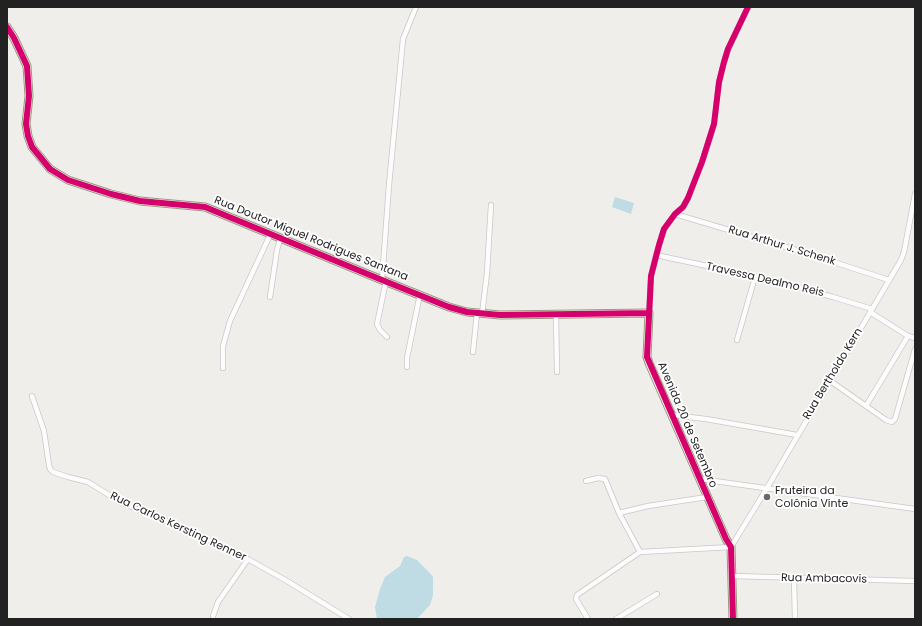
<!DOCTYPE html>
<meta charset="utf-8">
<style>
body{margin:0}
#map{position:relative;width:922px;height:626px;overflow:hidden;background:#f0eeeb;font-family:Poppins,sans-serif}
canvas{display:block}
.frame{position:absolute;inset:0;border:8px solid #222;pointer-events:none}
</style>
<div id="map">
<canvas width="922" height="626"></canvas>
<div class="frame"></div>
</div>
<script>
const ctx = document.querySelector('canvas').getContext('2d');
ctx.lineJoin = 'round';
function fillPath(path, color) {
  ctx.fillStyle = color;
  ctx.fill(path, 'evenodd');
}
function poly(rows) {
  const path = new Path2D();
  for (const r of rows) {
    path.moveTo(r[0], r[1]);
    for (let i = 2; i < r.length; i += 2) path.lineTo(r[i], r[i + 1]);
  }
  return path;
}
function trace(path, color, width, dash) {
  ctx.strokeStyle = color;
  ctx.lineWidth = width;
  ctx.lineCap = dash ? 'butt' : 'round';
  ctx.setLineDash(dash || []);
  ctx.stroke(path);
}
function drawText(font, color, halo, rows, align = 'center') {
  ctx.font = font + ' Poppins,sans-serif';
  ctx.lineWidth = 3.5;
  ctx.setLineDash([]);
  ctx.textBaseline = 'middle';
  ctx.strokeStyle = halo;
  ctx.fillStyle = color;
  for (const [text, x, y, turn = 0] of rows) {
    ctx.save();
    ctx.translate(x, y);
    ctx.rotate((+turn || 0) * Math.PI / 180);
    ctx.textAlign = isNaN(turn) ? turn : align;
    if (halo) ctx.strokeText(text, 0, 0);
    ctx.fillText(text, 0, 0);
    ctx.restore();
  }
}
fillPath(poly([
 [615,197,634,203,631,214,612,207],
 [407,556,417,560,428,571,433,577,433,595,430,605,417,619,377,619,375,607,380,589,385,577,400,566,404,557]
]), '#bfdbe3');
const street = poly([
 [675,214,806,253,889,280],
 [656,255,763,278,833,297,872,309],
 [382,280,389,185,403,39,416,7],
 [386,281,377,324,380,330,387,337],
 [270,297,277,250,280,239],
 [870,312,908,336,915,338],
 [649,313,651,276,656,255,664,229,675,214,683,207,688,198,702,162,714,124,719,82,724,62,728,49,748,7],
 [482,314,487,273,491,205],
 [556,314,557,372],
 [737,340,755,277],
 [473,352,477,313],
 [407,367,407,358,420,294],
 [223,368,223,346,230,321,270,235],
 [829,380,886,420,892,422,895,419,915,349],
 [32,396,44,431,49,465,50,469,53,472,68,477,88,482,122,503,162,519,237,553,287,581,349,619],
 [866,406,908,336],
 [672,415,706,419,797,435],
 [700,479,915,509],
 [586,481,598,478,605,479,619,513,640,552],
 [619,513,648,506,707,497],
 [732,576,915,581],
 [794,578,795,619],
 [213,616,218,602,248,559],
 [588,619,576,599,577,595,640,552,731,547,767,488,901,260,904,252,915,194],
 [616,619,657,594]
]);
const secondary = poly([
 [7,27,14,38,27,66,29,96,26,124,28,136,32,147,50,169,68,180,111,194,140,201,205,207,382,280,449,307,467,312,500,315,649,313,647,357,649,363,726,539,731,547,733,619]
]);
trace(street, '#c9c8c7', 6);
trace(secondary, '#999a82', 9);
trace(street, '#fdfcfc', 4.5);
trace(secondary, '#f4f4ed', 7);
trace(poly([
 [7,27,14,38,27,66,29,96,26,124,28,136,32,147,50,169,68,180,111,194,140,201,205,207,382,280,449,307,467,312,500,315,649,313],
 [733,619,731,547,726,539,647,357,651,276,659,245,664,229,675,214,683,207,688,198,702,162,714,124,719,82,724,62,728,49,748,7]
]), '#d6006c', 6);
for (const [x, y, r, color] of [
 [767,497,4,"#6a6968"]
]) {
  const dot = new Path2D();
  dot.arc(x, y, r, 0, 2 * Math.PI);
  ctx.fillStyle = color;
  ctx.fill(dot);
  trace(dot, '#fff', 1.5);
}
drawText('11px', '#222', '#fff', [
 ["Rua Doutor Miguel Rodrigues Santana",311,239,22],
 ["Rua Arthur J. Schenk",782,246,17],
 ["Travessa Dealmo Reis",765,280,13],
 ["Rua Bertholdo Kern",833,374,-59],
 ["Avenida 20 de Setembro",687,425,67],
 ["Rua Carlos Kersting Renner",178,527,25],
 ["Rua Ambacovis",824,579,1]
]);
drawText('11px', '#222', '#fff', [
 ["Fruteira da",775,491],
 ["Colônia Vinte",775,504]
], 'left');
</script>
